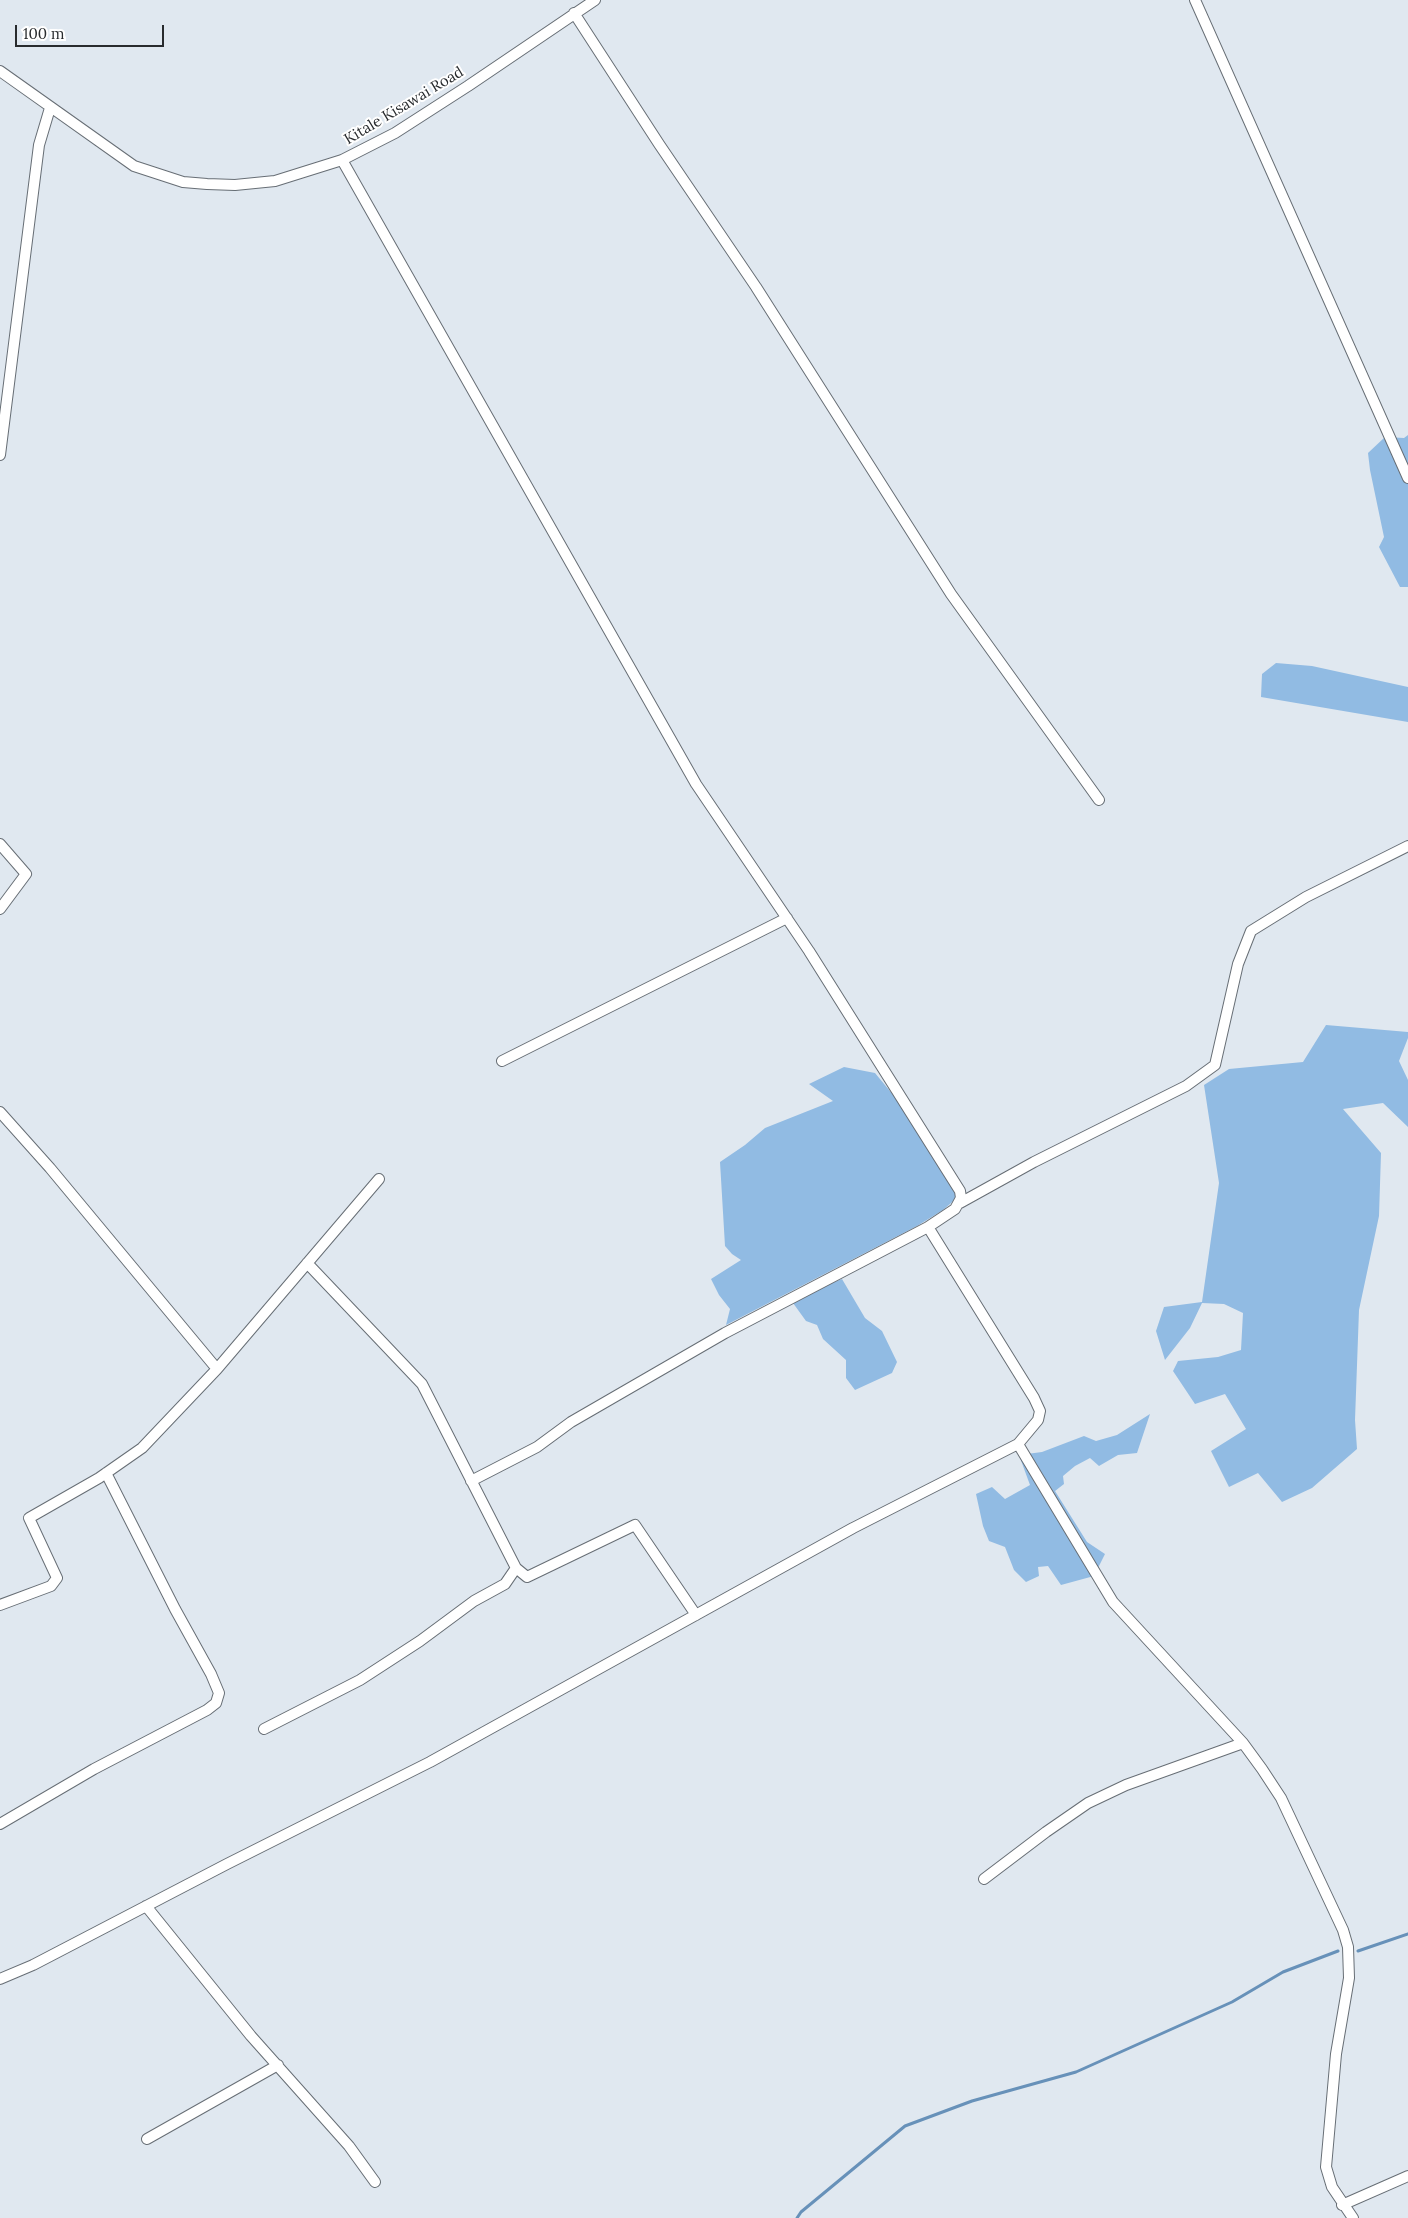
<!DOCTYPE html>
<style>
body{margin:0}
#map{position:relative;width:1408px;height:2218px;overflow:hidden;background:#e0e8f0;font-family:Lora,serif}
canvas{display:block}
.scale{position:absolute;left:15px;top:25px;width:149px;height:22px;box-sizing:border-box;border:2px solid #282b2e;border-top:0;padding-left:6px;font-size:15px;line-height:18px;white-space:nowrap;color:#282b2e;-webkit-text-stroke:4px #fff;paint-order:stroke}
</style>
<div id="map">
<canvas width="1408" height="2218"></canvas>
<div class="scale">100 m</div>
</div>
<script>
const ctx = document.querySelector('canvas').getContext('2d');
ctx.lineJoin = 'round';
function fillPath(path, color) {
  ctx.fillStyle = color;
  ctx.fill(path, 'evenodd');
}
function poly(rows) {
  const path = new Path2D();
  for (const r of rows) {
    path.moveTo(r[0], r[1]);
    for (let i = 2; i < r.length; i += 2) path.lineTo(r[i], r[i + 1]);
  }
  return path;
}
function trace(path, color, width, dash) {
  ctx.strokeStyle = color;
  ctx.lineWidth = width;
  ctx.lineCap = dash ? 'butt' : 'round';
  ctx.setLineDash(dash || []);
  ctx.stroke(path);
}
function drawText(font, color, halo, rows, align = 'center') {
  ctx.font = font + ' Lora,serif';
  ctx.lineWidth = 4;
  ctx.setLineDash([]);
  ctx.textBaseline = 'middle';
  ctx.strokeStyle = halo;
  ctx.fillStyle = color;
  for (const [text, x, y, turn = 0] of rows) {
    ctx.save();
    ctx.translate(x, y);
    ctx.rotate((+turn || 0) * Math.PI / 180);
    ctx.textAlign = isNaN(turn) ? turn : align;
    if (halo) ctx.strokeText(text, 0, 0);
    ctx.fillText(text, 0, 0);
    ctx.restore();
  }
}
fillPath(poly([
 [1408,435,1408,587,1400,587,1379,547,1384,537,1370,470,1368,453,1385,437,1404,438],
 [1276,663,1312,666,1408,687,1408,722,1261,697,1262,674],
 [1326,1025,1408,1032,1408,1038,1399,1061,1408,1080,1408,1127,1383,1103,1343,1109,1381,1153,1379,1216,1359,1310,1355,1420,1357,1449,1312,1488,1282,1502,1258,1473,1229,1487,1211,1451,1246,1429,1225,1394,1195,1404,1173,1371,1178,1361,1218,1357,1241,1350,1243,1313,1224,1304,1202,1303,1190,1328,1165,1360,1156,1331,1164,1307,1202,1302,1219,1183,1204,1085,1229,1069,1303,1062],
 [844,1067,875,1073,899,1102,958,1197,943,1210,917,1226,726,1325,730,1309,719,1295,711,1279,741,1260,732,1254,725,1246,720,1162,745,1145,765,1128,833,1101,809,1084],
 [842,1279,865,1318,882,1331,897,1362,892,1373,855,1390,846,1378,846,1360,823,1339,817,1325,806,1321,793,1303,827,1285],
 [1150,1414,1137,1453,1118,1455,1099,1466,1090,1458,1075,1466,1063,1476,1064,1484,1055,1491,1087,1542,1105,1554,1094,1576,1061,1585,1048,1566,1038,1567,1039,1576,1026,1582,1014,1570,1005,1547,989,1541,983,1526,976,1494,992,1487,1005,1499,1030,1485,1019,1455,1042,1452,1084,1436,1096,1441,1117,1435]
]), '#91bbe3');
trace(poly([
 [1358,1951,1408,1934],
 [797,2218,801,2212,905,2126,972,2101,1076,2072,1232,2002,1283,1972,1338,1951]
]), '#6791b9', 3);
const minor = poly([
 [1195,0,1408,478],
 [574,13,659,144,756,287,951,594,1099,800],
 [0,71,134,166,183,182,207,184,235,185,275,181,342,160,395,133,468,86,595,0],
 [342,160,696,784,809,951,960,1191,961,1198,955,1209,928,1227,725,1333,571,1422,537,1447,471,1481],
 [0,455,39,145,50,108],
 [0,844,26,874,0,909],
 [502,1061,787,918],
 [0,1112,50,1168,217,1369],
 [960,1203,1034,1162,1186,1086,1215,1065,1238,964,1251,931,1306,897,1408,846],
 [928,1227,1034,1398,1040,1411,1038,1420,1018,1444],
 [307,1263,422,1384,516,1568,527,1577,635,1525,696,1615],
 [0,1605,51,1586,57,1578,29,1518,99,1478,142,1448,217,1369,379,1179],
 [264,1729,360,1680,420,1641,474,1601,505,1584,516,1568],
 [0,1824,94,1769,207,1710,216,1703,219,1693,211,1674,175,1609,106,1473],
 [984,1879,1046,1832,1088,1803,1126,1785,1243,1743],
 [146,1906,251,2036,349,2146,375,2182],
 [0,1979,33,1965,227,1864,430,1762,853,1528,1018,1444,1113,1602,1243,1743,1262,1769,1281,1798,1343,1930,1348,1947,1349,1978,1336,2054,1326,2167,1332,2187,1353,2218],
 [147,2139,278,2065],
 [1342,2205,1408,2176]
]);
trace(minor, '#676e75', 12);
trace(minor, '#fff', 10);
drawText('15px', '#282b2e', '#fff', [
 ["Kitale Kisawai Road",404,106,-31]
]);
</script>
